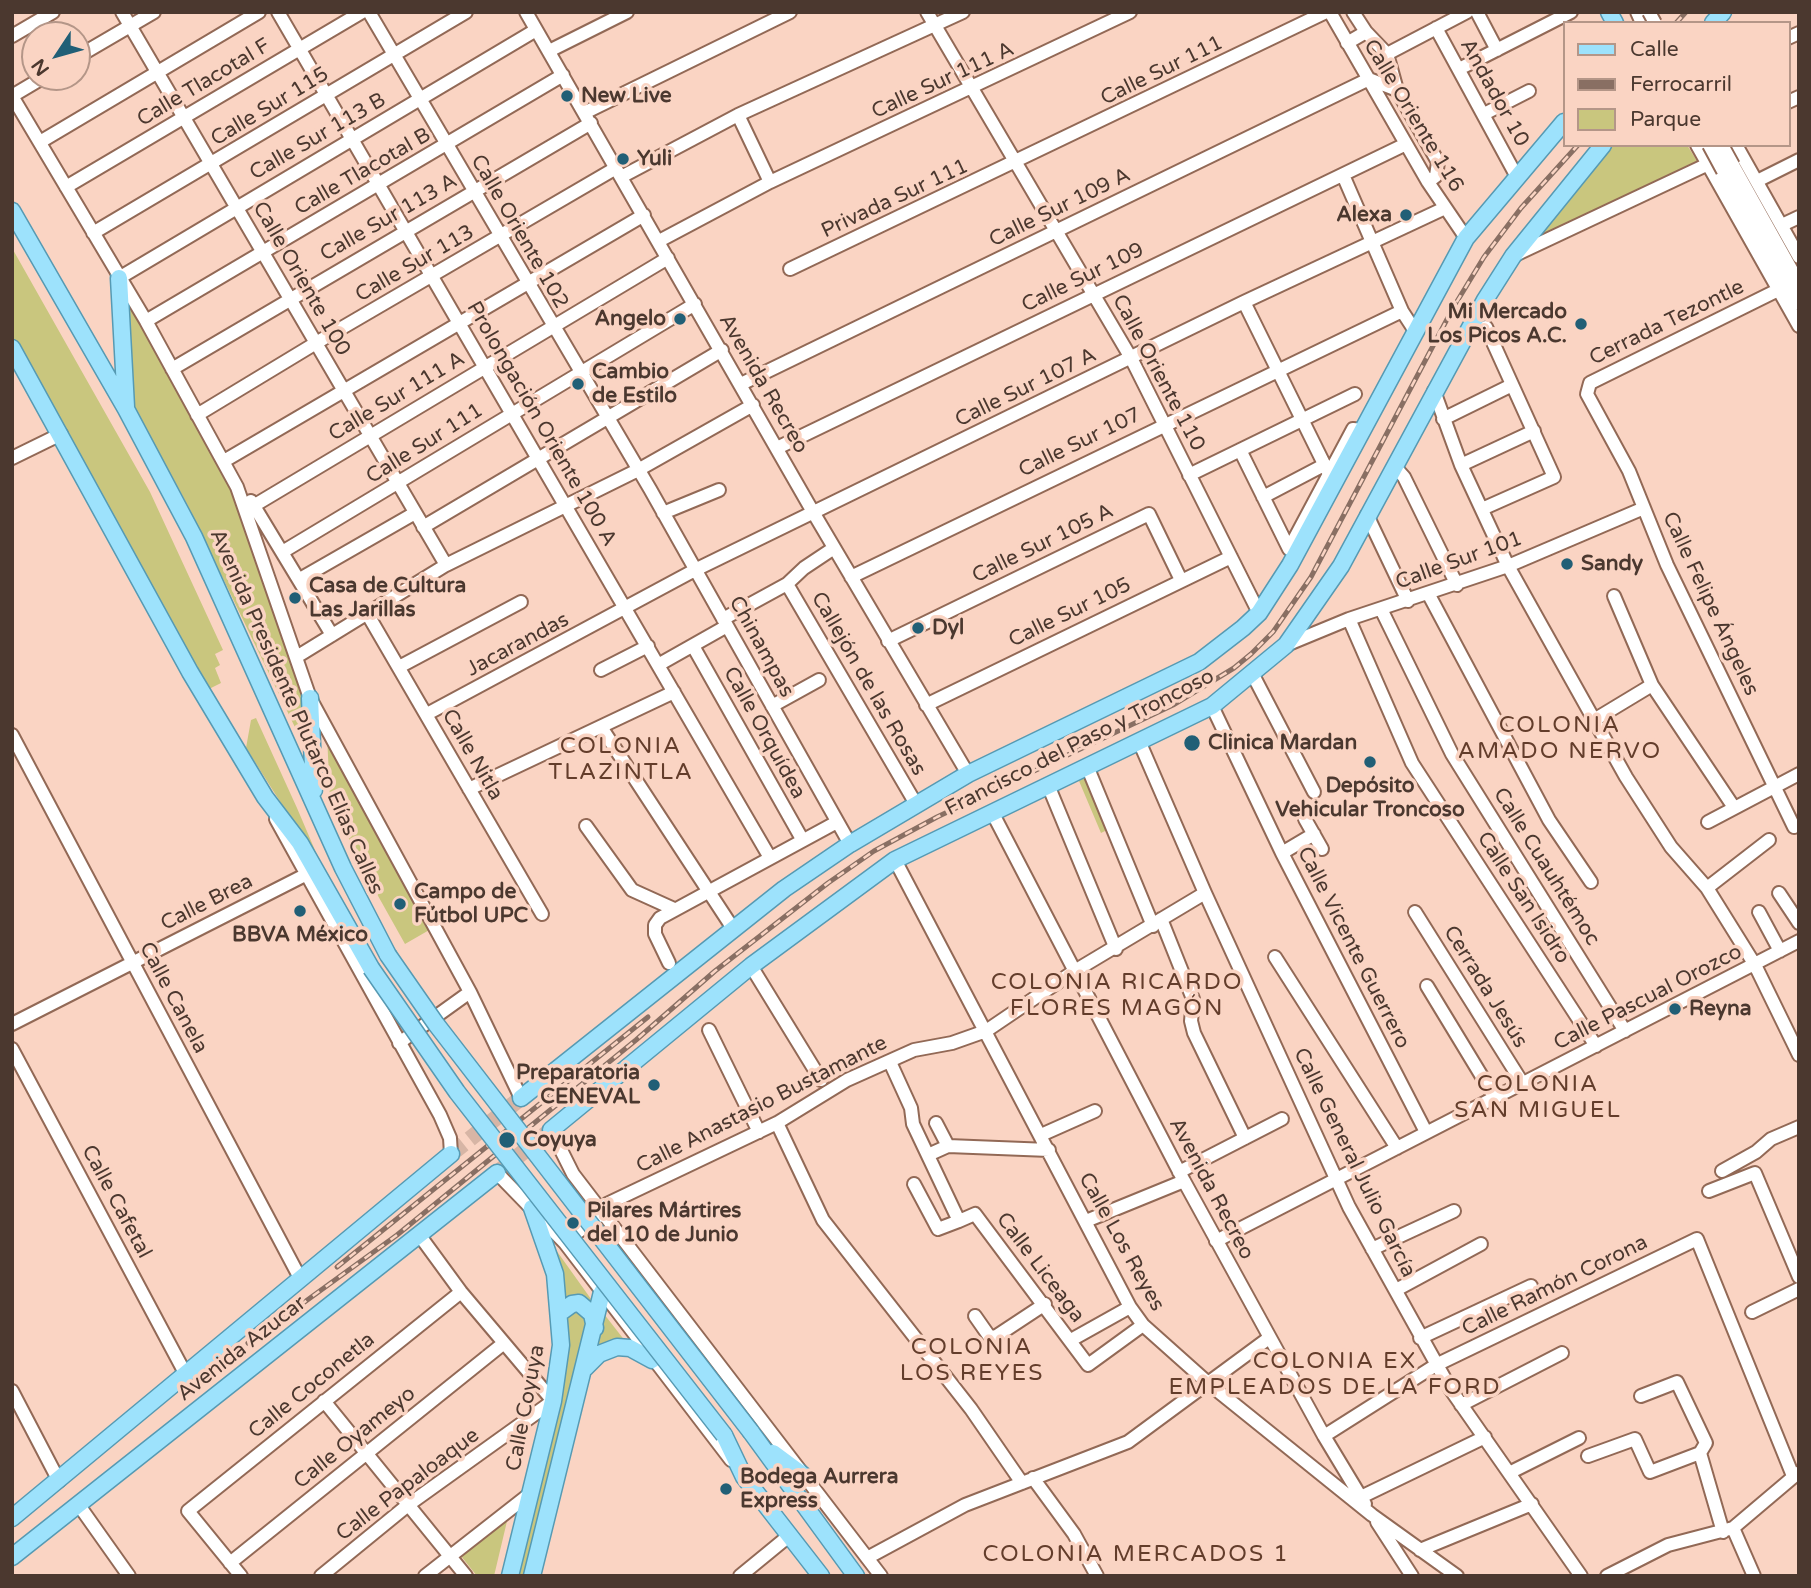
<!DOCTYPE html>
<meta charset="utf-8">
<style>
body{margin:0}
#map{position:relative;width:1811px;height:1588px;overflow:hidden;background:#fad4c3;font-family:"Varela Round",sans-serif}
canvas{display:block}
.frame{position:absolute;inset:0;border:14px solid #4b382f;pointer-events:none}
.legend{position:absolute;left:1563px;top:21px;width:228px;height:126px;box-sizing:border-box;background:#fad4c3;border:2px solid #b49688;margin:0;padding:9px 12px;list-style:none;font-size:21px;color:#4b382f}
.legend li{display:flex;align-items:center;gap:14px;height:35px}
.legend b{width:35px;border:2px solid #b49688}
.north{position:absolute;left:21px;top:21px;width:70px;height:70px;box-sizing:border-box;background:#fad4c3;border:2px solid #b49688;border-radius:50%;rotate:234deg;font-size:19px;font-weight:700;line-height:28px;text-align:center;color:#4b382f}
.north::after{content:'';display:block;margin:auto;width:24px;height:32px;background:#215f76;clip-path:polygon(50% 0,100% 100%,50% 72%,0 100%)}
</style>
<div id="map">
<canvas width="1811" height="1588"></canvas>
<div class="frame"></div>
<ul class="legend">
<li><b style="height:9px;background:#9de2fc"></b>Calle</li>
<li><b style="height:9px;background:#896f63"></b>Ferrocarril</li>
<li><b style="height:19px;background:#c9c67e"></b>Parque</li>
</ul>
<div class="north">N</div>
</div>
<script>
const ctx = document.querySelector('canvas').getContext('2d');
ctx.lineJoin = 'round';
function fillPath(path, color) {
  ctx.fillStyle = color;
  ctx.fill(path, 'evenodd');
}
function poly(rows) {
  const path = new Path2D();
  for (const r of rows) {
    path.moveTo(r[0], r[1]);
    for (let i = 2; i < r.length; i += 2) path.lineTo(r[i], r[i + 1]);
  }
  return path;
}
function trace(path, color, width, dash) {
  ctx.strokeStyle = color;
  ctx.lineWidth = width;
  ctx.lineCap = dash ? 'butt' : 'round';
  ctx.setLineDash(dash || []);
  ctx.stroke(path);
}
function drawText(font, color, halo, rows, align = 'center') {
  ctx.font = font + ' "Varela Round",sans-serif';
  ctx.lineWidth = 7;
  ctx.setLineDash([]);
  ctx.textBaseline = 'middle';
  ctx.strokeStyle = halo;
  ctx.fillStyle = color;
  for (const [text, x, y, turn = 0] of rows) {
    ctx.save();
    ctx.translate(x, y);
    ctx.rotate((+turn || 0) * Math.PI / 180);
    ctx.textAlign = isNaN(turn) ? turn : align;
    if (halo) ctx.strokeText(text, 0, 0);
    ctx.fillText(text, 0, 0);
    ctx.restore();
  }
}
fillPath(poly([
 [1607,145,1687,145,1697,161,1520,250],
 [12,248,150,492,223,650,215,654,220,665,215,668,221,683,207,690,12,341],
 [129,297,235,489,302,691,305,748,187,504,130,399],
 [256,718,297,808,323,869,246,748,251,720],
 [327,734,431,929,405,944,368,878,330,800],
 [1088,776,1111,828,1101,833,1079,781],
 [556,1250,591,1299,590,1302,577,1295,562,1299],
 [578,1307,587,1321,524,1576,512,1576,566,1317],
 [604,1314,629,1346,597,1349],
 [508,1517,494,1576,477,1576,461,1556]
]), '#c9c67e');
trace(poly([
 [451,1154,521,1098],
 [497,1173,551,1130]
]), '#d7b5a5', 16, [16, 8]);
const minor = poly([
 [122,12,446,565],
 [278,12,769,856],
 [369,12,650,489,850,844],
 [526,12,813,512,968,774],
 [927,12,1131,358,1259,613],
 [1330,12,1428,182,1466,238],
 [1477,12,1497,50],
 [1637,12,1642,23],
 [1436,28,1517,177],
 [1366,32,1387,54,1467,12],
 [12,36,53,12],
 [1788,38,1799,33],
 [1347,43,1366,32,1353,12],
 [549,51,627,12],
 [1387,54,1397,90,1438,162,1436,176,1428,182],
 [77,57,154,12],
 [1459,69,1571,12],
 [12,96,146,321,237,487,310,698,470,992,521,1098],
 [12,96,44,77],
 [1788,102,1799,97],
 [584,113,790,12],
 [1484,114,1529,91],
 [738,115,770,182],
 [40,142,259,12],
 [1697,145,1799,326],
 [1736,145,1799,257],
 [1733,165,1799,283],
 [1723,171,1799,304],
 [1343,175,1402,311,1415,331],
 [621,177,738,115,963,12],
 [1757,181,1799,160],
 [66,187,362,12],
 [1782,225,1799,217],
 [93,233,466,12],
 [659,241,770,182,1130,12],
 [1517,254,1704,166],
 [790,269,1326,12],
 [119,278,536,30],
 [1778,290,1590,383,1587,394,1629,471,1667,565,1794,827],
 [1244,302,1329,474],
 [146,321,563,75],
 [172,369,591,123],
 [741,384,1369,79,1397,90],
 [1434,391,1461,465,1508,566,1626,777,1671,847,1707,888,1755,965,1799,1055],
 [197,415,316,343,616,168],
 [1443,419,1512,385],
 [777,448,1406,144],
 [1240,450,1289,549],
 [12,458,61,434],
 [224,461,644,215],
 [1461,465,1534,431],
 [1395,467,1404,477,1457,585],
 [1189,475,1355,394],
 [1263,497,1324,465],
 [251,501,332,635],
 [255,505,668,258],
 [1482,509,1554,477,1486,327],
 [663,513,719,490],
 [1367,515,1408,601],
 [423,527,722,350],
 [1289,549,1353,429,1362,430],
 [284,551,695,304],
 [851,577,1402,311],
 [300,579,415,513],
 [787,584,916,804],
 [1429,595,1549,820,1591,882],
 [1614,596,1652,685,1733,806],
 [1381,609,1452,754,1625,1031],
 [368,615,542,914],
 [723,619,787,584,804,568,834,548],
 [1349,619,1412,763,1596,1046],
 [888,641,1149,514,1181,580],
 [1286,645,1349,619,1508,566,1644,508],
 [693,646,802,839],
 [298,656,446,565,638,470,753,405],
 [658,665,727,626],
 [399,667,521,602],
 [601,670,648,646],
 [1253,675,1314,792],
 [926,705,1231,557],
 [772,706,819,680],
 [1212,706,1282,853,1426,1132],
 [427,714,695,570,1244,302,1445,208],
 [1594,720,1652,685],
 [601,727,734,930],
 [12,735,300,1278],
 [1139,741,1205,893,1349,1207,1451,1390,1581,1576],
 [1087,766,1153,926],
 [1048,785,1116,949],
 [469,789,674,692],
 [992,812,1184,1181,1324,1436,1365,1504],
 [276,819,440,1115,450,1138,451,1154],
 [1305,819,1322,849],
 [1708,822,1799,774],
 [586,826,632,890,674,909],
 [1282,853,1314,834],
 [895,860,1130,1307,1143,1325,1208,1383,1372,1515,1457,1576],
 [1707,888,1769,840],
 [1779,893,1799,923],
 [1415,912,1523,1084],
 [1759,912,1780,951],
 [1161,919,1193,999,1191,1021,1194,1033,1245,1138],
 [1275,957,1397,1148],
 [669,963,655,934,655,925,660,918,837,822],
 [751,966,821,1080],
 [1427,986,1495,1098],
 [12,1024,307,874],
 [709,1030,759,1132],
 [399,1043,470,992],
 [12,1049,185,1373],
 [890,1062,911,1108,913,1124,959,1221,975,1214,1088,1365,1143,1325],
 [777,1123,823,1220,971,1409,1022,1483],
 [936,1123,948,1146],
 [551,1130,573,1174,881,1576],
 [1041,1135,1095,1111],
 [928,1155,948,1146,1049,1150],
 [1722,1171,1756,1152,1771,1139,1799,1127],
 [1179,1172,1282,1119],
 [497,1173,565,1243,731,1460],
 [914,1184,938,1229,959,1221],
 [1709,1191,1755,1173,1799,1277],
 [1086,1221,1184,1181],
 [1216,1241,1799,941],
 [565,1242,603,1213,607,1204,777,1123,847,1080,914,1050,952,1043,986,1031,1073,972,1205,893],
 [1372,1249,1454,1211],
 [1396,1290,1481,1244],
 [1752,1312,1799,1289],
 [975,1316,989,1336,995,1337,1045,1304],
 [1420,1338,1531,1286],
 [1071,1340,1130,1307],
 [12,1391,59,1481],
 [1641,1396,1677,1382,1706,1443,1700,1453],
 [324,1401,466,1576],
 [1461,1405,1562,1353],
 [1324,1436,1436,1365,1697,1239,1793,1476],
 [1700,1453,1723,1532],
 [1588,1456,1635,1439,1650,1472,1700,1453],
 [1509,1473,1579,1438],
 [1033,1478,1074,1534,1097,1576],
 [1361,1497,1485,1437],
 [78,1504,129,1576],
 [1377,1522,1412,1576],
 [1733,1528,1754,1576],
 [1420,1550,1532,1504],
 [867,1558,965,1505,1128,1442,1269,1338],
 [230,1563,504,1343],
 [241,1576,188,1511,461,1292],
 [321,1576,408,1505,553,1401,461,1292,420,1236],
 [425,1576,531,1493],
 [740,1576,790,1535],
 [1607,1576,1668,1545,1733,1528,1798,1473]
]);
const major = poly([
 [1609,12,1615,23],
 [1713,23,1723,12],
 [12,211,126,409,194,537,343,868,388,955],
 [119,278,126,407],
 [12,348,190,672,265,797,300,843,371,968],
 [310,698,314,790],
 [521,1098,784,889,850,844,968,774,1199,662,1243,628,1259,613,1290,565,1466,238,1564,122],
 [551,1130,751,966,895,860,1212,706,1286,645,1341,566,1485,300,1513,256,1603,145],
 [561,1312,572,1304,579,1303,592,1314,595,1328],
 [585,1368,599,1354,617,1347,630,1348,652,1360],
 [751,1432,856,1576],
 [724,1435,744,1477,821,1576],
 [773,1453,804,1476],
 [12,1518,451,1154],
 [12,1557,497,1173],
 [510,1576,553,1401,561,1345,555,1274,532,1208],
 [532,1576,602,1292]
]);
trace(minor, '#926956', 16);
trace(major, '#569ab3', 19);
trace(minor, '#fff', 12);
trace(major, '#9de2fc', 16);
const rail = poly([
 [1676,23,1686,12],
 [337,1267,648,1017],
 [248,1343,397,1235,636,1040,715,971,828,883,874,851,937,817,1173,705,1234,668,1251,654,1273,632,1311,577,1453,308,1484,257,1521,208,1578,145]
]);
trace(rail, '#896f63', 5);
trace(rail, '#fad4c3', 2.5, [8]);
const minorBridge = poly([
 [1649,12,1655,23],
 [1709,145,1723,171],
 [1722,145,1733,165]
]);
const majorBridge = poly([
 [388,955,436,1024,751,1432],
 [371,968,457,1092,724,1435]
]);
trace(minorBridge, '#926956', 16, []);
trace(majorBridge, '#569ab3', 19, []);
trace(minorBridge, '#fff', 12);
trace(majorBridge, '#9de2fc', 16);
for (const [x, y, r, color] of [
 [567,96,7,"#215f76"],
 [623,159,7,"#215f76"],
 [1406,215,7,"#215f76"],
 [680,319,7,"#215f76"],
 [1581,324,7,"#215f76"],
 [578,384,7,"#215f76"],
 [1567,564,7,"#215f76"],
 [295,598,7,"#215f76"],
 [918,628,7,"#215f76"],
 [1192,743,9,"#215f76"],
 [1370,762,7,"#215f76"],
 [400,904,7,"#215f76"],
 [300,911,7,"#215f76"],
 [1675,1009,7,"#215f76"],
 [654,1085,7,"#215f76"],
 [507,1140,9,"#215f76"],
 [573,1223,7,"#215f76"],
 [726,1489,7,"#215f76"]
]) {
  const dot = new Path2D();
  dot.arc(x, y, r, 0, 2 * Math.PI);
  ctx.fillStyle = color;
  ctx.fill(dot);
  trace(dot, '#fad4c3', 2.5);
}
drawText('21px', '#4b382f', '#fad4c3', [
 ["Calle Sur 111",1162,71,-26],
 ["Calle Sur 111 A",943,81,-25],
 ["Calle Tlacotal F",204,83,-31],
 ["Andador 10",1494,93,61],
 ["Calle Sur 115",270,107,-31],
 ["Calle Oriente 116",1413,116,59],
 ["Calle Sur 113 B",318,137,-30],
 ["Calle Tlacotal B",363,172,-30],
 ["Privada Sur 111",895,199,-25],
 ["Calle Sur 109 A",1060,208,-26],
 ["Calle Sur 113 A",389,218,-30],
 ["Calle Oriente 102",519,232,60],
 ["Calle Sur 113",415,264,-30],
 ["Calle Sur 109",1083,278,-26],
 ["Calle Oriente 100",301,279,60],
 ["Cerrada Tezontle",1667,323,-26],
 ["Calle Oriente 110",1158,373,62],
 ["Avenida Recreo",763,384,60],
 ["Calle Sur 107 A",1026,388,-26],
 ["Calle Sur 111 A",397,397,-31],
 ["Prolongación Oriente 100 A",541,424,60],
 ["Calle Sur 107",1080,443,-26],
 ["Calle Sur 111",425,444,-32],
 ["Calle Sur 105 A",1043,544,-26],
 ["Calle Sur 101",1459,561,-20],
 ["Calle Felipe Ángeles",1710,604,65],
 ["Calle Sur 105",1070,613,-26],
 ["Jacarandas",518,645,-28],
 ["Chinampas",761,647,61],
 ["Callejón de las Rosas",868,684,60],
 ["Avenida Presidente Plutarco Elías Calles",296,712,66],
 ["Calle Orquídea",764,733,61],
 ["Francisco del Paso y Troncoso",1080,743,-27],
 ["Calle Nitla",472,755,60],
 ["Calle Cuauhtémoc",1546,867,58],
 ["Calle San Isidro",1523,898,57],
 ["Calle Brea",207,903,-27],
 ["Calle Vicente Guerrero",1353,948,63],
 ["Cerrada Jesús",1485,987,58],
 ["Calle Canela",173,998,62],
 ["Calle Pascual Orozco",1648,998,-27],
 ["Calle Anastasio Bustamante",762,1105,-27],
 ["Calle General Julio García",1354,1163,64],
 ["Avenida Recreo",1211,1189,62],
 ["Calle Cafetal",116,1202,62],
 ["Calle Los Reyes",1121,1242,61],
 ["Calle Liceaga",1040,1268,53],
 ["Calle Ramón Corona",1555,1286,-26],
 ["Avenida Azucar",242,1349,-38],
 ["Calle Coconetla",312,1386,-39],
 ["Calle Coyuya",526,1408,-79],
 ["Calle Oyameyo",355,1438,-39],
 ["Calle Papaloaque",408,1485,-37]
]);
drawText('bold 21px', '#4b382f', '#fad4c3', [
 ["New Live",581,96],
 ["Yuli",637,159],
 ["Alexa",1392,215,"right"],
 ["Mi Mercado",1567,312,"right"],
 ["Los Picos A.C.",1567,336,"right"],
 ["Angelo",666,319,"right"],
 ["Cambio",592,372],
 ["de Estilo",592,396],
 ["Sandy",1581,564],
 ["Casa de Cultura",309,586],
 ["Las Jarillas",309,610],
 ["Dyl",932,628],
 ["Clinica Mardan",1208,743],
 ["Depósito",1370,786,"center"],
 ["Vehicular Troncoso",1370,810,"center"],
 ["Campo de",414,892],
 ["Fútbol UPC",414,916],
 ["BBVA México",300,935,"center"],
 ["Reyna",1689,1009],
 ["Preparatoria",640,1073,"right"],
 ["CENEVAL",640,1097,"right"],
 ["Coyuya",523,1140],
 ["Pilares Mártires",587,1211],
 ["del 10 de Junio",587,1235],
 ["Bodega Aurrera",740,1477],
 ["Express",740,1501]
], 'left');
ctx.letterSpacing = '2px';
drawText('23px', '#633d2b', '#fad4c3', [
 ["COLONIA",1560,726],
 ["AMADO NERVO",1560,752],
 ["COLONIA",621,747],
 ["TLAZINTLA",621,773],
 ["COLONIA RICARDO",1117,983],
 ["FLORES MAGÓN",1117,1009],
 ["COLONIA",1538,1085],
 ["SAN MIGUEL",1538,1111],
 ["COLONIA",972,1348],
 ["LOS REYES",972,1374],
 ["COLONIA EX",1335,1362],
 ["EMPLEADOS DE LA FORD",1335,1388],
 ["COLONIA MERCADOS 1",1136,1555]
]);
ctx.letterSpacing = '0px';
</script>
